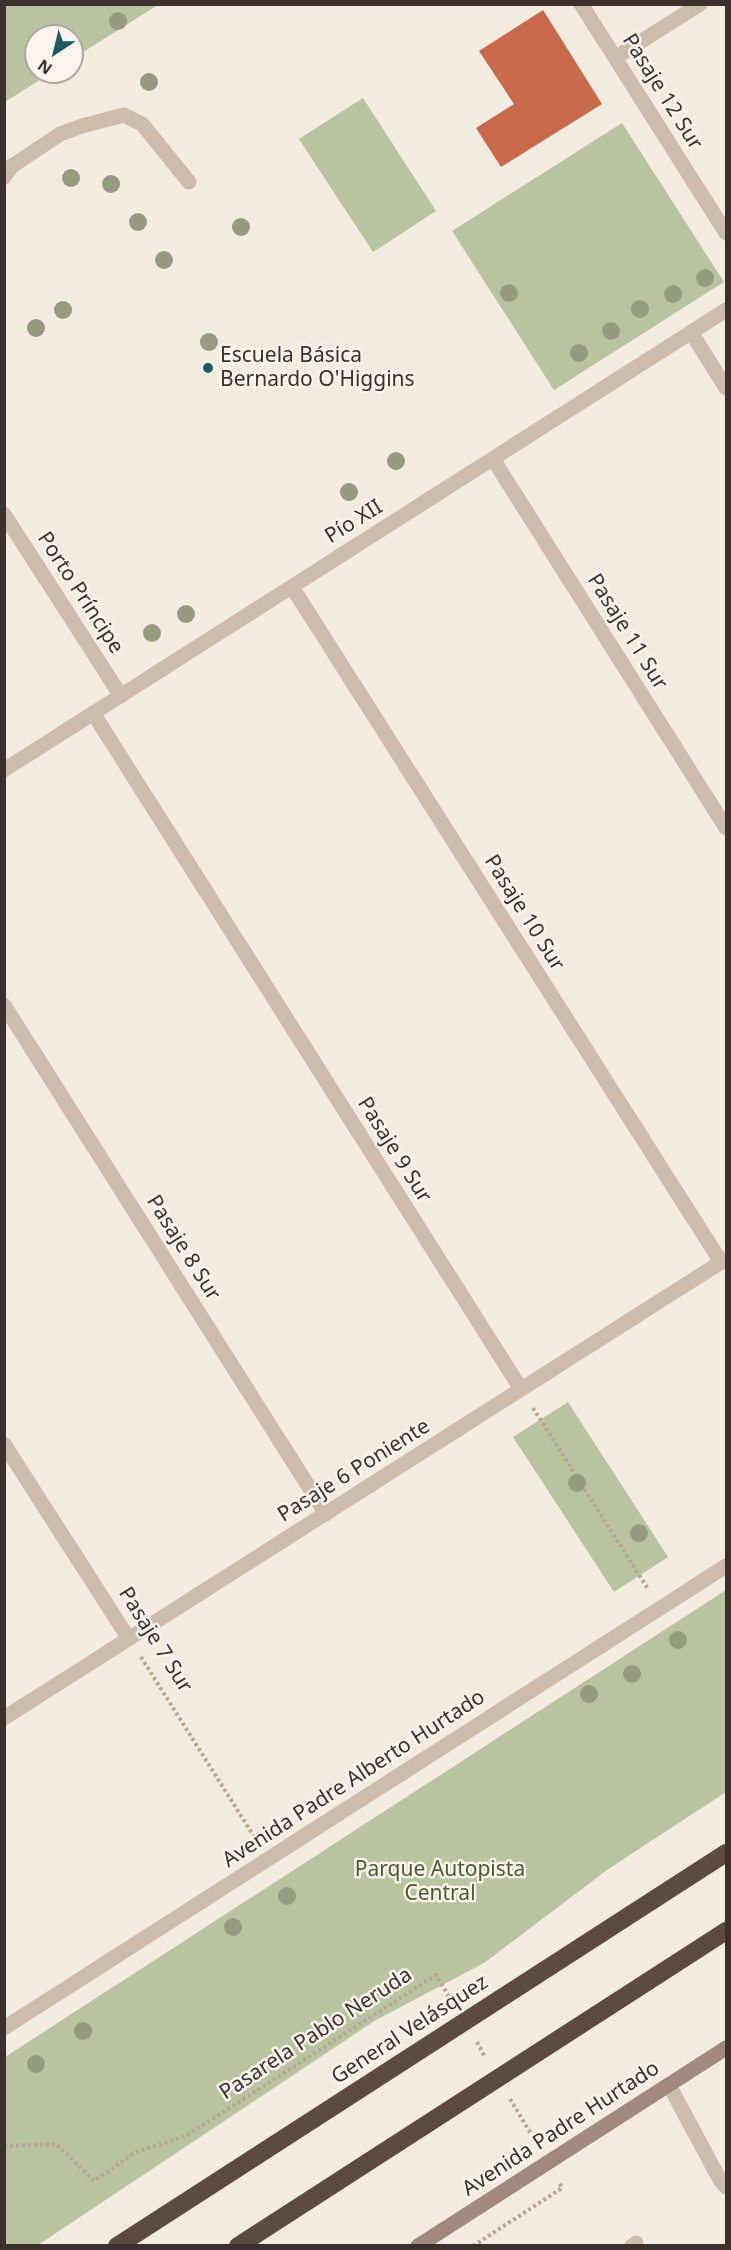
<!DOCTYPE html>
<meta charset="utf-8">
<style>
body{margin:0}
#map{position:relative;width:731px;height:2250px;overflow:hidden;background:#f4ebe1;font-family:"Noto Sans",sans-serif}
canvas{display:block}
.frame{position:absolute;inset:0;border:6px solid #3b302b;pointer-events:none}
.north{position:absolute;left:24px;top:24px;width:60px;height:60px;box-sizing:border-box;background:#fbf5ee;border:2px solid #aea6a0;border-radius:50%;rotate:215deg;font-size:16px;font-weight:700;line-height:24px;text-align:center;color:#3b302b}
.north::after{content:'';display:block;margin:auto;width:21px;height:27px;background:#1f5a5e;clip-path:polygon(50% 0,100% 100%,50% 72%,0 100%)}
</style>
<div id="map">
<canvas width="731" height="2250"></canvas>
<div class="frame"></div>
<div class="north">N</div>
</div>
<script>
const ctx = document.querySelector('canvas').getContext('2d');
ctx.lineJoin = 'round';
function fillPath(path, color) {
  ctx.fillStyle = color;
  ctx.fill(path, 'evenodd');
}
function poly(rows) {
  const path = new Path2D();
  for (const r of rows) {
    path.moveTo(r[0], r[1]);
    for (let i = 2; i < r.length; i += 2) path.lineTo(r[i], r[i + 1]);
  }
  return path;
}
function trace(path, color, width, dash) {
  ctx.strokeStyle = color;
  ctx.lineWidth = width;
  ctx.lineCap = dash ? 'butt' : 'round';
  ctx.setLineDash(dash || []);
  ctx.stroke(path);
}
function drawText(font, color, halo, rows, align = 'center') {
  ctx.font = font + ' "Noto Sans",sans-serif';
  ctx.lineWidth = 5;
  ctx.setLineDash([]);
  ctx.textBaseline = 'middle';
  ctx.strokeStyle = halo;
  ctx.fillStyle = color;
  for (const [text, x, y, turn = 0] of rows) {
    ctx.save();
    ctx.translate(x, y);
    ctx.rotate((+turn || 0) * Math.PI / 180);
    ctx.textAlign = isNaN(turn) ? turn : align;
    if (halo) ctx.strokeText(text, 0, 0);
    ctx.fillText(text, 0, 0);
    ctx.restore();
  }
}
fillPath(poly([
 [4,5,5,4,158,5,72,59,72,36,36,36,36,72,52,72,5,102],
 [363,98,436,211,373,252,299,139],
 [622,123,724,282,554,390,452,231],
 [568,1402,668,1557,614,1592,513,1437],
 [726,1590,726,1792,607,1870,484,1963,376,2020,38,2245,5,2245,5,2057]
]), '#b8c4a0');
fillPath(poly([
 [543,10,602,104,501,167,476,128,514,104,479,51]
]), '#c8694b');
trace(poly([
 [533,1408,648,1589],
 [141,1657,255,1838],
 [477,2042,485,2057],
 [510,2099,536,2142],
 [4,2146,56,2144,94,2181,136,2152,186,2136,436,1975,451,2000],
 [473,2246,562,2188,559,2182]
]), '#b9a596', 4, [3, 3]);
trace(poly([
 [4,177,12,166,60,134,82,126,124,115,142,124,189,182],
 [669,2085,720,2180,726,2187]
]), '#cdbbac', 15);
trace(poly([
 [581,4,726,233],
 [615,58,700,4],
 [691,332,726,388],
 [493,459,726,828],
 [4,514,121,696],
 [292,587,721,1262],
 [93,713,521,1389],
 [4,770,726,310],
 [4,1005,326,1514],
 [4,1444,129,1639],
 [4,1718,726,1259],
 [632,2246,636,2243]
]), '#cdbbac', 15);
trace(poly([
 [4,2028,726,1566]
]), '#cdbbac', 15);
trace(poly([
 [418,2246,726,2048]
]), '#a18a7d', 15);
trace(poly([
 [117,2246,726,1853],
 [238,2246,726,1931]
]), '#5c4a42', 18);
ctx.fillStyle = '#969b7f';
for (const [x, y] of [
 [118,21],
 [149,82],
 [71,178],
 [111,184],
 [138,222],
 [241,227],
 [164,260],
 [705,278],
 [509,293],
 [673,294],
 [640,309],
 [63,310],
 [36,328],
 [611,331],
 [209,342],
 [579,353],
 [396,461],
 [349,492],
 [186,614],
 [152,633],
 [577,1483],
 [639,1533],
 [678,1640],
 [632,1674],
 [589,1694],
 [287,1896],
 [233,1927],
 [83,2031],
 [36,2064]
]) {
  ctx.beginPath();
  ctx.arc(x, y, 9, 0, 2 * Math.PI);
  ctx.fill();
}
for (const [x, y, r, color] of [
 [208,368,6,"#1f5a5e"]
]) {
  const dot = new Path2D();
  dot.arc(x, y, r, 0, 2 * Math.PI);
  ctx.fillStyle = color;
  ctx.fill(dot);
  trace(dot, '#fbf5ee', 2);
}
drawText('21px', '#3b302b', '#fbf5ee', [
 ["Pasaje 12 Sur",662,92,58],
 ["Pío XII",354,522,-32],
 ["Porto Príncipe",80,593,57],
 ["Pasaje 11 Sur",627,632,58],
 ["Pasaje 10 Sur",524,913,58],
 ["Pasaje 9 Sur",394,1150,58],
 ["Pasaje 8 Sur",183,1248,58],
 ["Pasaje 6 Poniente",354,1471,-32],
 ["Pasaje 7 Sur",155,1640,58],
 ["Avenida Padre Alberto Hurtado",354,1779,-33],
 ["General Velásquez",410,2030,-33],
 ["Pasarela Pablo Neruda",316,2034,-33],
 ["Avenida Padre Hurtado",561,2129,-33]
]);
drawText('21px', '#3b302b', '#fbf5ee', [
 ["Escuela Básica",220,356],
 ["Bernardo O'Higgins",220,380]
], 'left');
drawText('21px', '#4a5a2e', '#fbf5ee', [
 ["Parque Autopista",440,1870],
 ["Central",440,1894]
]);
</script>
